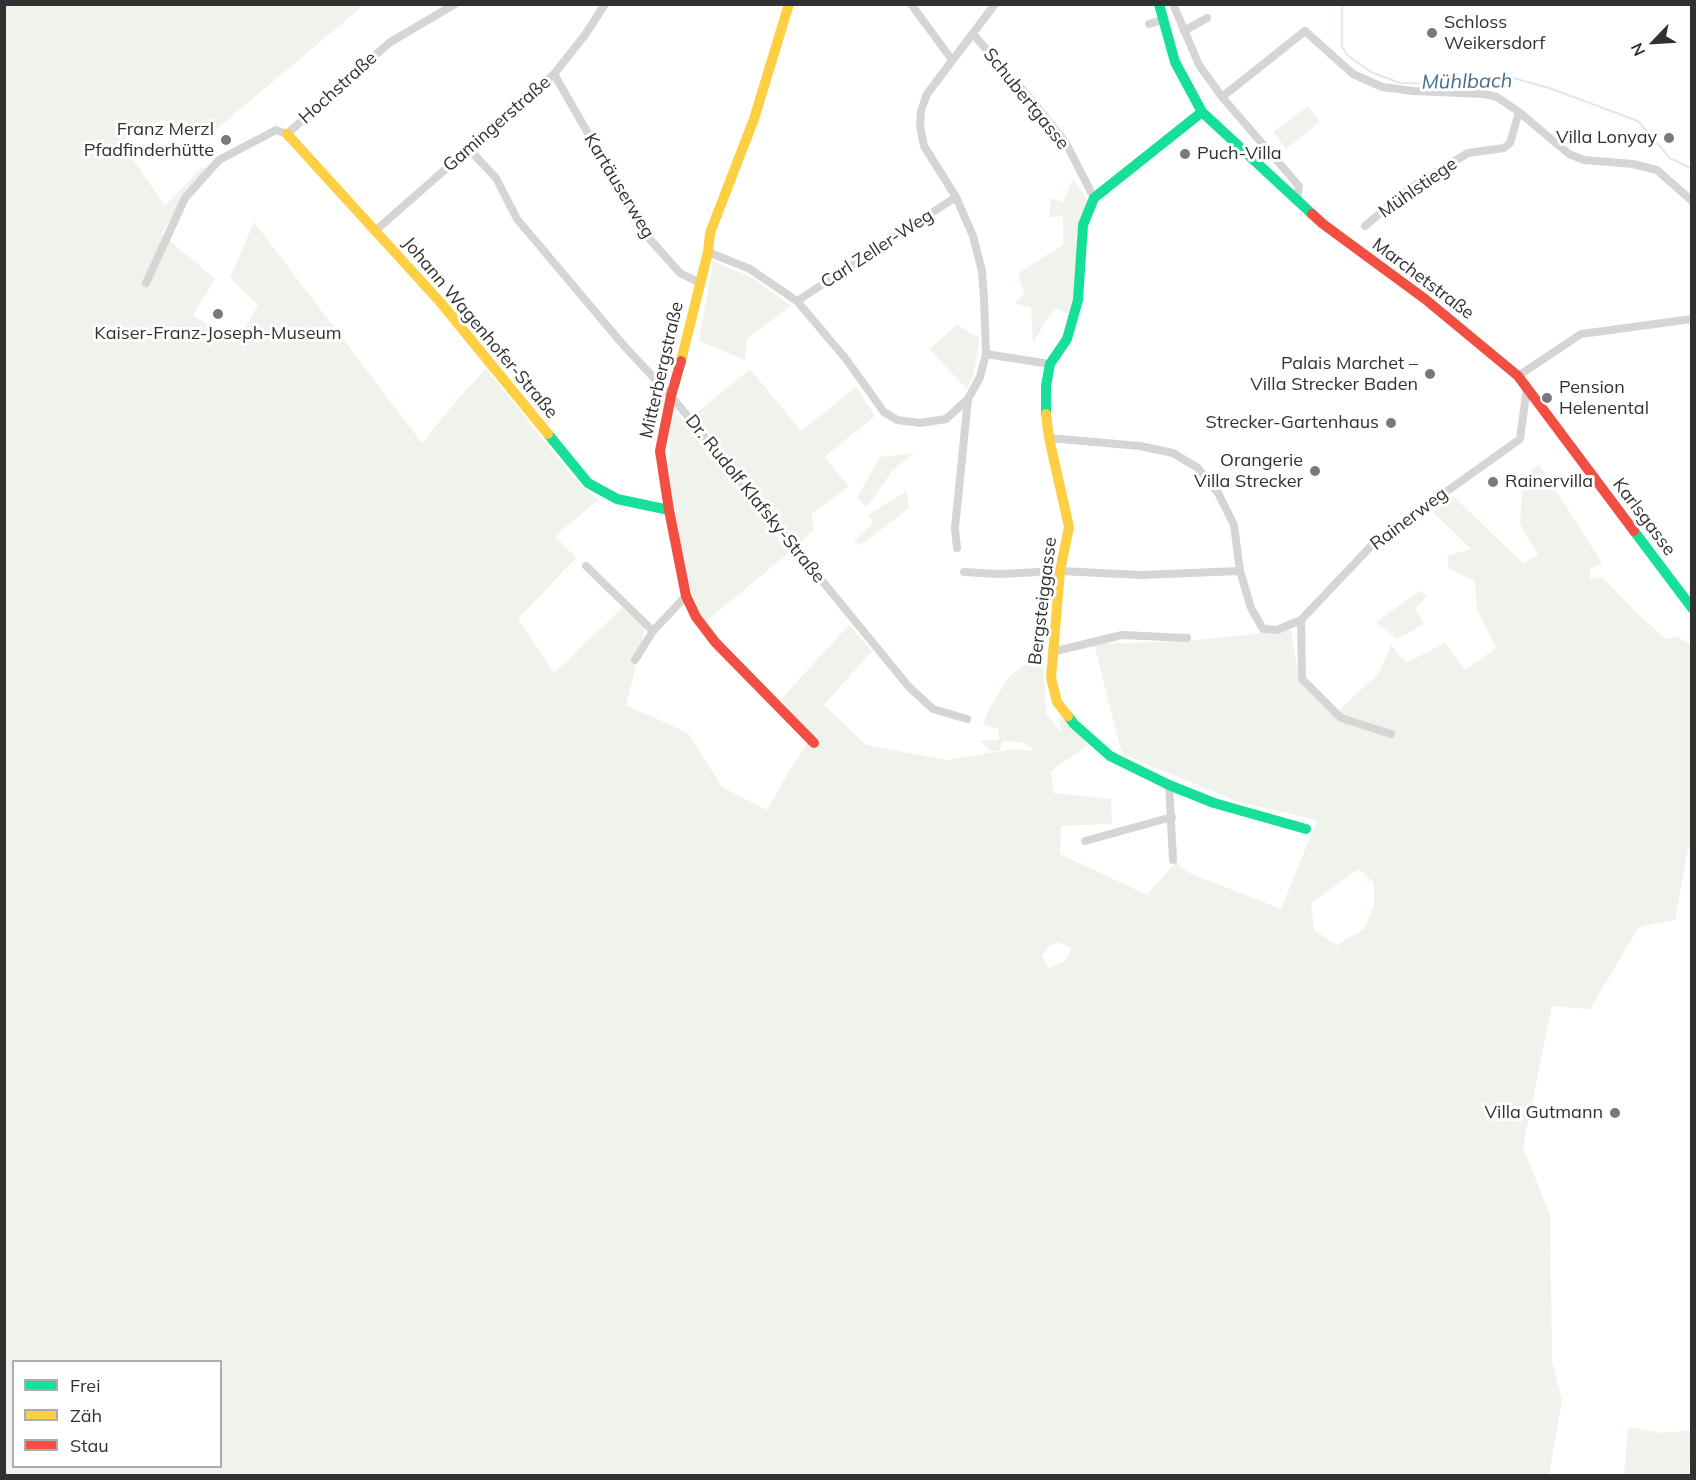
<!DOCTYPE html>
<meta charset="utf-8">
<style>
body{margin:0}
#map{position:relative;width:1696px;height:1480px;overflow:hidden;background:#fff;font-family:Mulish,sans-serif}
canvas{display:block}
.frame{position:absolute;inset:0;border:6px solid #313131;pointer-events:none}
.legend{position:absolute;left:12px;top:1360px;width:210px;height:108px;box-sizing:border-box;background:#fff;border:2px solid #adadad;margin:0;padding:8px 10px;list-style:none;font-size:18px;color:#313131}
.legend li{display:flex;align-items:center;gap:12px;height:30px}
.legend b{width:30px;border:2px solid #adadad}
.north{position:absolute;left:1624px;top:12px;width:60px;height:60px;-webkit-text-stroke:4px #fff;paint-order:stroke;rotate:245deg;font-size:16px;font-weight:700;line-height:24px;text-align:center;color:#313131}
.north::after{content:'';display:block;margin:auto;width:21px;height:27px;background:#313131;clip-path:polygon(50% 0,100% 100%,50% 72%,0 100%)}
</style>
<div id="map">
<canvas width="1696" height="1480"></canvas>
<div class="frame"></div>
<ul class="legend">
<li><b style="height:8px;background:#16e098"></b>Frei</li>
<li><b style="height:8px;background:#ffcf43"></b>Zäh</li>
<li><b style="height:8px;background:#f24e42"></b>Stau</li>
</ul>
<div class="north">N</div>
</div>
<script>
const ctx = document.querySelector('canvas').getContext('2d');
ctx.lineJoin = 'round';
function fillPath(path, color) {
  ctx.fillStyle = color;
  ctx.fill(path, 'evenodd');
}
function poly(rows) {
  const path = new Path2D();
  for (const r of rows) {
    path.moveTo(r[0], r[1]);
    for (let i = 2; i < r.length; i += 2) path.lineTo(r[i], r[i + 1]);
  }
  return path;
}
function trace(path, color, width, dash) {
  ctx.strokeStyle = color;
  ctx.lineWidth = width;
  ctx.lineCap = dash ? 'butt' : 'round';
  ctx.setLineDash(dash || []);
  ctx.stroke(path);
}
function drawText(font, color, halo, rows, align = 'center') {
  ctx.font = font + ' Mulish,sans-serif';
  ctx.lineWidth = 6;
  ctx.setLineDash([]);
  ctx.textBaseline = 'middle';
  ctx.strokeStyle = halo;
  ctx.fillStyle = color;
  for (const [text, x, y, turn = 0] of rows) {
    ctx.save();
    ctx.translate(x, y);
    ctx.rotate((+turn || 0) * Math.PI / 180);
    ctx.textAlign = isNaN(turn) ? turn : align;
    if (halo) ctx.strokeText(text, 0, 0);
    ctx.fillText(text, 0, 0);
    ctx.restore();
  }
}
fillPath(poly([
 [5,5,364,5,207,137,199,128,183,139,164,119,120,141,165,206,202,167,206,169,182,198,162,234,215,279,193,315,235,344,258,305,230,278,254,222,422,443,453,405,486,368,572,476,598,500,555,536,576,558,518,619,554,673,622,608,645,628,626,705,688,733,722,787,767,810,791,768,812,737,781,699,849,625,872,651,824,705,866,745,946,760,1015,749,1036,751,1022,742,1002,741,1000,751,989,750,980,740,999,740,999,729,983,725,989,709,1009,677,1026,663,1043,657,1046,713,1061,732,1059,714,1088,745,1051,771,1053,793,1111,799,1112,824,1061,826,1060,854,1147,895,1176,862,1187,872,1281,909,1317,820,1236,801,1122,754,1094,644,1186,641,1291,630,1299,681,1334,715,1379,673,1391,645,1406,663,1445,643,1465,670,1496,648,1477,609,1475,581,1449,569,1447,556,1471,549,1433,512,1453,496,1524,564,1538,555,1520,524,1523,478,1539,464,1602,563,1590,569,1590,579,1602,577,1642,618,1665,638,1678,637,1691,645,1691,847,1688,849,1675,920,1639,927,1590,1009,1552,1006,1523,1147,1550,1215,1552,1360,1562,1400,1549,1475,5,1476],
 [1359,869,1374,883,1374,906,1364,929,1337,945,1314,930,1311,903],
 [1059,942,1071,949,1065,961,1049,968,1042,956,1048,947],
 [14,1362,220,1362,220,1466,14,1466],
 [1308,106,1320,122,1286,149,1273,132],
 [1073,179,1088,201,1076,236,1076,296,1070,314,1056,309,1049,316,1033,343,1031,308,1015,303,1024,294,1018,273,1063,245,1063,216,1049,217,1051,198,1063,202],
 [713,261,751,277,791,306,747,339,745,360,699,341],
 [957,325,980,338,973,376,967,389,929,349],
 [750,369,801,431,856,387,875,416,824,457,849,486,812,514,813,530,799,544,694,415],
 [677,414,789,553,705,622,697,607,685,570,670,479,670,415],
 [914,453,892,471,867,507,857,498,880,457],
 [907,491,909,508,861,545,853,542,873,523,868,515],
 [1419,591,1427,596,1415,609,1424,624,1397,639,1376,622],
 [1628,1427,1662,1433,1691,1430,1689,1475,1624,1475]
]), '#f0f3ec');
trace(poly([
 [1342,4,1342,47,1348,56,1371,72,1400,83,1464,84,1490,78,1513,78,1549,88,1638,121,1670,158,1692,169]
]), '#dde8f0', 2);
trace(poly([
 [911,4,952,60],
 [1173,4,1199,65,1222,97,1299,186,1297,200],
 [1149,24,1162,20],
 [1184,31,1207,18],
 [973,34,1034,103,1066,143,1094,198],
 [554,74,647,236,680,273,700,283],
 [1222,97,1305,31,1353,74,1382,87,1414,91,1484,94,1497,97,1519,112,1569,154,1584,160,1633,164,1657,170,1692,201],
 [468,148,496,178,517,219,625,347,671,396,909,687,933,709,967,719],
 [1365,226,1410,188,1468,153,1504,148,1510,143,1519,112],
 [375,231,554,74,585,35,605,4],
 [708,252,750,269,797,301,846,359,884,412,897,420,920,423,946,419,968,399,980,377,986,354,984,298,982,271,973,236,956,197,924,146,920,126,921,111,927,94,995,4],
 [146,283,185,198,219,160,276,130,287,134,389,43,455,4],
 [797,301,956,197],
 [986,354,1050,364],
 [1518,376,1581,334,1692,319],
 [1049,438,1140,446,1173,453,1198,468,1218,493,1234,525,1240,571,1251,608,1263,629,1277,630,1301,620,1373,544,1520,439,1527,387],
 [957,548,955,528,968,399],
 [586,566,653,631],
 [964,572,999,574,1060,571,1141,575,1240,571],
 [1301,620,1302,679,1341,718,1391,734],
 [1052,652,1122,635,1187,638],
 [635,660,653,631,686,596],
 [1169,785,1173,860],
 [1085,841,1172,817]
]), '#d5d5d5', 8);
trace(poly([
 [1159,4,1175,62,1202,112,1312,214],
 [1046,414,1046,386,1050,364,1067,339,1078,300,1083,225,1094,198,1202,112],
 [548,434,588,483,617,499,669,510],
 [1634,531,1692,608],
 [1068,716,1074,724,1110,756,1169,785,1214,803,1306,829]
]), '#16e098', 10);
trace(poly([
 [287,134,441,303,548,434],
 [681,361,708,252,710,233,754,119,789,4],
 [1046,414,1049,438,1069,527,1060,571,1051,678,1057,702,1068,716]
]), '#ffcf43', 10);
trace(poly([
 [1312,214,1323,224,1425,299,1518,376,1634,531],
 [681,361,671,396,660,451,669,510,686,596,696,617,715,642,814,743]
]), '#f24e42', 10);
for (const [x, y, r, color] of [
 [1432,33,6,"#797979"],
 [1669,138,6,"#797979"],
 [226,140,6,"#797979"],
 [1185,154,6,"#797979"],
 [218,314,6,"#797979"],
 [1430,374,6,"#797979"],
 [1547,398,6,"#797979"],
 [1391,423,6,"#797979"],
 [1315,471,6,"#797979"],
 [1493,482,6,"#797979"],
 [1615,1113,6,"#797979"]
]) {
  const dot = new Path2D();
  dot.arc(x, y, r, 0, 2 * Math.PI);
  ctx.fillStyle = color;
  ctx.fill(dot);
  trace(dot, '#fff', 2);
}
drawText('18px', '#313131', '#fff', [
 ["Schloss",1444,23,"left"],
 ["Weikersdorf",1444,44,"left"],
 ["Franz Merzl",214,130],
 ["Pfadfinderhütte",214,151],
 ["Villa Lonyay",1657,138],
 ["Puch-Villa",1197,154,"left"],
 ["Kaiser-Franz-Joseph-Museum",218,334,"center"],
 ["Palais Marchet –",1418,364],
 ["Villa Strecker Baden",1418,385],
 ["Pension",1559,388,"left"],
 ["Helenental",1559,409,"left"],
 ["Strecker-Gartenhaus",1379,423],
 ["Orangerie",1303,461],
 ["Villa Strecker",1303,482],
 ["Rainervilla",1505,482,"left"],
 ["Villa Gutmann",1603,1113]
], 'right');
drawText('18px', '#313131', '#fff', [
 ["Hochstraße",338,88,-42],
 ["Schubertgasse",1026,99,51],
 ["Gamingerstraße",497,124,-41],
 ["Kartäuserweg",619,186,59],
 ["Mühlstiege",1418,188,-35],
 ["Carl Zeller-Weg",877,249,-33],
 ["Marchetstraße",1423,279,37],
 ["Johann Wagenhofer-Straße",480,328,50],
 ["Mitterbergstraße",662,370,-77],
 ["Dr. Rudolf Klafsky-Straße",755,499,51],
 ["Karlsgasse",1644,517,53],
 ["Rainerweg",1409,519,-37],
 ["Bergsteiggasse",1043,601,-83]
]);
drawText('italic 20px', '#456d8c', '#fff', [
 ["Mühlbach",1467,82,-1]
]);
</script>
